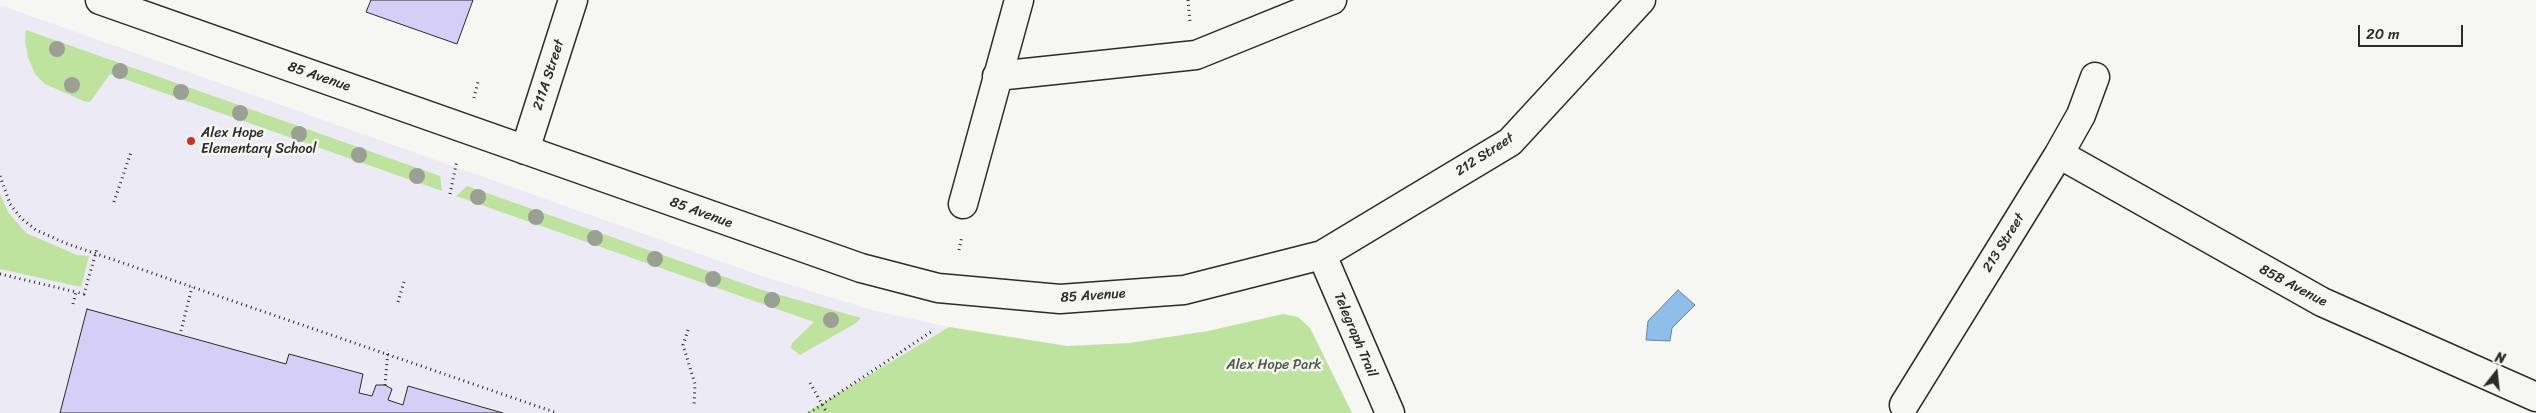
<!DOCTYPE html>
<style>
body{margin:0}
#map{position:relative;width:2536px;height:413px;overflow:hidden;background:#f6f6f2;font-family:Sriracha,sans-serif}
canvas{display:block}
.north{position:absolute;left:2471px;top:348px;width:50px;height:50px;-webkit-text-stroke:4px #f6f6f2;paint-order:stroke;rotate:16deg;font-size:14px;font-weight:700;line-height:20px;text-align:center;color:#2b2b2b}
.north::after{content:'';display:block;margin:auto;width:18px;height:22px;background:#2b2b2b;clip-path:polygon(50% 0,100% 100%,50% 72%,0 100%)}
.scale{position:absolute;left:2358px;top:25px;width:105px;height:22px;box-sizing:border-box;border:2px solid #2b2b2b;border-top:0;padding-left:6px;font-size:15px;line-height:18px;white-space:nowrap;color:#2b2b2b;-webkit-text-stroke:4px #f6f6f2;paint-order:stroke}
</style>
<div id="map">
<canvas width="2536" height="413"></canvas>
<div class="north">N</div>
<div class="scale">20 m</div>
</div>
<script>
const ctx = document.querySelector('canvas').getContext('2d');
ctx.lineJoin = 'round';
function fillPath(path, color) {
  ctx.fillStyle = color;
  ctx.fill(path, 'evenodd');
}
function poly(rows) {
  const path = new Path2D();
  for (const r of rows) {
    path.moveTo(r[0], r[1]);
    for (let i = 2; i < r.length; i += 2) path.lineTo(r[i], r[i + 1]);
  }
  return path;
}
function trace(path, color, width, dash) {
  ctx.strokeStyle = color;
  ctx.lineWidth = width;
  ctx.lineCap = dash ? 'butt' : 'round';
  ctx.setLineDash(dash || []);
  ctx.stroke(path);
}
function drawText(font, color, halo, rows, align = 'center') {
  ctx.font = font + ' Sriracha,sans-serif';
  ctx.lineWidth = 5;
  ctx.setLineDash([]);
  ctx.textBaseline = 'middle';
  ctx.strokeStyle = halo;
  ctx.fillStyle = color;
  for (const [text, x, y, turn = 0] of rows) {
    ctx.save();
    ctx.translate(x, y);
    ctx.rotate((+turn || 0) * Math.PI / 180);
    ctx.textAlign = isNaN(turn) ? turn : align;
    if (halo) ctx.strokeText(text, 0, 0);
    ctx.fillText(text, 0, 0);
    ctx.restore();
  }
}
fillPath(poly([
 [0,5,762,276,872,310,949,327,806,413,0,413]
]), '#eceaf4');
fillPath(poly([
 [26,30,440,176,442,191,110,74,90,102,86,102,45,84,35,74,28,57,25,41],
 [467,186,759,289,861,318,856,323,800,355,791,348,792,343,814,322,456,196],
 [0,194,8,212,26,233,77,255,89,256,81,287,0,269],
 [1283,314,1298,317,1310,328,1352,413,806,413,949,327,1067,346,1129,343,1208,331]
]), '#bee39e');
const water = poly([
 [1678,290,1695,305,1672,328,1670,341,1646,340,1648,321,1678,290]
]);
fillPath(water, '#8fbde9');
trace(water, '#67839d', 1);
const building = poly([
 [371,0,473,0,457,44,366,12,371,0],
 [87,309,286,364,289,354,363,374,359,393,372,396,376,385,385,385,392,389,388,400,403,405,408,386,503,413,60,413,87,309]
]);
fillPath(building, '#d5cff7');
trace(building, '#2b2b2b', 1);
const minor = poly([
 [100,0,861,268,938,288,1060,299,1184,290,1322,255,1510,142,1641,0],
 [997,76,1196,55,1332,0],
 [525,150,573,0],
 [2059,154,2322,302,2536,397],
 [963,204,1019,0],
 [1322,255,1390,413],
 [1904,405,2059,154,2081,115,2095,77]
]);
trace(minor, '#2b2b2b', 31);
trace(poly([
 [1188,0,1190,22],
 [474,98,478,82],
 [0,176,10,204,21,218,36,230,65,243,557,413],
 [450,194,457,160],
 [114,202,131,152],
 [959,250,962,236],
 [0,274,76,292],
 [398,302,404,282],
 [73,304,76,292,84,294,97,249],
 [688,330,683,345,695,384,694,405],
 [181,331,192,287],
 [810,383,827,413],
 [385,385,388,350],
 [809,413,934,330]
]), '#2b2b2b', 3, [1, 4]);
trace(minor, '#f6f6f2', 28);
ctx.fillStyle = '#9ba094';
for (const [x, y] of [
 [57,49],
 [120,71],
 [72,85],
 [181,92],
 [240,113],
 [299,134],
 [359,155],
 [417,176],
 [478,197],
 [536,217],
 [595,238],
 [655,259],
 [713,279],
 [772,300],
 [831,320]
]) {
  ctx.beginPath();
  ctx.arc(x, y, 8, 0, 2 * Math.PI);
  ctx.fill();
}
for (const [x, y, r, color] of [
 [191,141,5,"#c8321e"]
]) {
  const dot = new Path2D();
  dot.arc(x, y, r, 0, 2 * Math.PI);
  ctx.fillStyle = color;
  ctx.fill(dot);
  trace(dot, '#f6f6f2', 2);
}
drawText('14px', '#2b2b2b', '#f6f6f2', [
 ["211A Street",549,75,-72],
 ["85 Avenue",319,77,19],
 ["212 Street",1485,155,-33],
 ["85 Avenue",701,213,20],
 ["213 Street",2004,243,-58],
 ["85B Avenue",2293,286,28],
 ["85 Avenue",1093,296,-4],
 ["Telegraph Trail",1355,335,67]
]);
drawText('14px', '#2b2b2b', '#f6f6f2', [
 ["Alex Hope",201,133],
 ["Elementary School",201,149]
], 'left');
drawText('14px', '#505948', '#f6f6f2', [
 ["Alex Hope Park",1274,365]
]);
</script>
